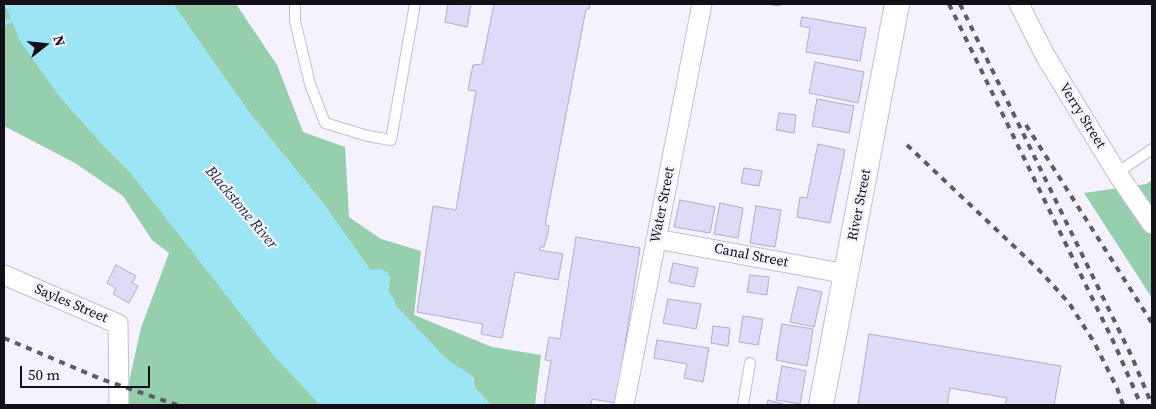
<!DOCTYPE html>
<style>
body{margin:0}
#map{position:relative;width:1156px;height:409px;overflow:hidden;background:#f5f1fd;font-family:"Source Serif 4",serif}
canvas{display:block}
.frame{position:absolute;inset:0;border:5px solid #120f18;pointer-events:none}
.north{position:absolute;left:20px;top:20px;width:50px;height:50px;-webkit-text-stroke:4px #f5f1fd;paint-order:stroke;rotate:74deg;font-size:14px;font-weight:700;line-height:20px;text-align:center;color:#120f18}
.north::after{content:'';display:block;margin:auto;width:18px;height:22px;background:#120f18;clip-path:polygon(50% 0,100% 100%,50% 72%,0 100%)}
.scale{position:absolute;left:20px;top:366px;width:130px;height:22px;box-sizing:border-box;border:2px solid #120f18;border-top:0;padding-left:6px;font-size:15px;line-height:18px;white-space:nowrap;color:#120f18;-webkit-text-stroke:4px #f5f1fd;paint-order:stroke}
</style>
<div id="map">
<canvas width="1156" height="409"></canvas>
<div class="frame"></div>
<div class="north">N</div>
<div class="scale">50 m</div>
</div>
<script>
const ctx = document.querySelector('canvas').getContext('2d');
ctx.lineJoin = 'round';
function fillPath(path, color) {
  ctx.fillStyle = color;
  ctx.fill(path, 'evenodd');
}
function poly(rows) {
  const path = new Path2D();
  for (const r of rows) {
    path.moveTo(r[0], r[1]);
    for (let i = 2; i < r.length; i += 2) path.lineTo(r[i], r[i + 1]);
  }
  return path;
}
function trace(path, color, width, dash) {
  ctx.strokeStyle = color;
  ctx.lineWidth = width;
  ctx.lineCap = dash ? 'butt' : 'round';
  ctx.setLineDash(dash || []);
  ctx.stroke(path);
}
function drawText(font, color, halo, rows, align = 'center') {
  ctx.font = font + ' "Source Serif 4",serif';
  ctx.lineWidth = 5;
  ctx.setLineDash([]);
  ctx.textBaseline = 'middle';
  ctx.strokeStyle = halo;
  ctx.fillStyle = color;
  for (const [text, x, y, turn = 0] of rows) {
    ctx.save();
    ctx.translate(x, y);
    ctx.rotate((+turn || 0) * Math.PI / 180);
    ctx.textAlign = isNaN(turn) ? turn : align;
    if (halo) ctx.strokeText(text, 0, 0);
    ctx.fillText(text, 0, 0);
    ctx.restore();
  }
}
fillPath(poly([
 [4,4,57,93,103,145,130,172,232,301,320,405,129,405,129,382,141,328,169,253,152,240,123,196,75,163,4,126],
 [173,4,236,4,277,65,303,132,345,147,349,217,381,239,421,251,414,315,492,347,541,355,535,405,491,405,475,388,473,378,446,359,395,305,394,300,388,291,390,277,377,270,370,270,326,207,248,111],
 [1152,180,1152,298,1084,193,1146,184]
]), '#95cfae');
fillPath(poly([
 [5,4,173,4,248,111,326,207,370,270,381,269,388,273,390,282,388,287,388,291,394,300,395,305,446,359,471,375,475,388,491,405,320,405,272,354,130,172,103,145,57,93,20,41]
]), '#9be5f4');
trace(poly([
 [4,23,18,18]
]), '#9be5f4', 5);
const building = poly([
 [448,4,471,4,467,27,445,22,448,4],
 [494,4,590,4,589,9,586,9,545,225,549,226,548,233,544,247,540,247,539,250,563,254,558,280,515,272,502,338,481,334,483,324,417,312,433,206,456,210,476,91,468,90,473,65,482,64,494,4],
 [765,4,780,4,780,6,765,4],
 [802,17,866,28,860,61,806,52,810,28,800,26,802,17],
 [815,62,864,72,858,103,809,93,815,62],
 [817,99,854,106,849,133,812,126,817,99],
 [779,113,796,115,794,133,776,130,779,113],
 [818,144,845,150,830,223,797,217,800,197,807,198,818,144],
 [744,168,762,171,759,186,741,183,744,168],
 [680,200,715,207,710,233,674,227,680,200],
 [720,203,743,208,738,238,714,234,720,203],
 [756,206,781,210,775,247,750,243,756,206],
 [576,237,640,248,616,403,592,399,591,405,544,405,551,361,545,360,549,337,560,339,576,237],
 [673,263,698,268,694,287,669,282,673,263],
 [116,265,136,276,132,283,138,286,129,303,113,294,116,288,107,283,116,265],
 [750,275,769,277,767,295,747,292,750,275],
 [798,287,822,292,814,327,790,322,798,287],
 [668,299,701,304,696,329,663,323,668,299],
 [743,316,763,319,758,345,739,342,743,316],
 [782,324,813,329,807,366,776,360,782,324],
 [713,326,730,328,728,346,711,343,713,326],
 [869,334,1061,366,1054,405,1005,405,1007,398,950,388,947,405,858,405,869,334],
 [657,340,709,348,703,382,684,378,687,364,654,358,657,340],
 [782,366,806,371,800,404,776,400,782,366],
 [768,400,787,405,767,405,768,400]
]);
fillPath(building, '#dedbf8');
trace(building, '#afadc8', 1);
const service = poly([
 [295,4,295,21,310,84,325,123,368,136,391,140,415,4],
 [1117,173,1152,149],
 [743,405,750,363]
]);
const minor = poly([
 [1019,4,1046,57,1117,173,1152,224],
 [656,239,847,274],
 [4,275,118,324,119,405],
 [624,405,702,4]
]);
const tertiary = poly([
 [821,405,897,4]
]);
trace(service, '#c6bdd8', 12);
trace(minor, '#c6bdd8', 21);
trace(tertiary, '#c6bdd8', 26);
trace(service, '#fff', 10);
trace(minor, '#fff', 19);
trace(tertiary, '#fff', 24);
trace(poly([
 [949,4,1115,345,1141,405],
 [960,4,1132,357,1152,405],
 [1026,125,1152,323],
 [907,145,1040,271,1069,303,1094,342,1117,388,1123,405],
 [4,338,101,379,177,405]
]), '#5e5b65', 4, [6, 6]);
drawText('14px', '#120f18', '#f5f1fd', [
 ["Verry Street",1082,116,58],
 ["Water Street",663,205,-79],
 ["River Street",860,205,-79],
 ["Canal Street",751,256,11],
 ["Sayles Street",71,304,23]
]);
drawText('italic 15px', '#0a3036', '#f5f1fd', [
 ["Blackstone River",241,208,50]
]);
</script>
